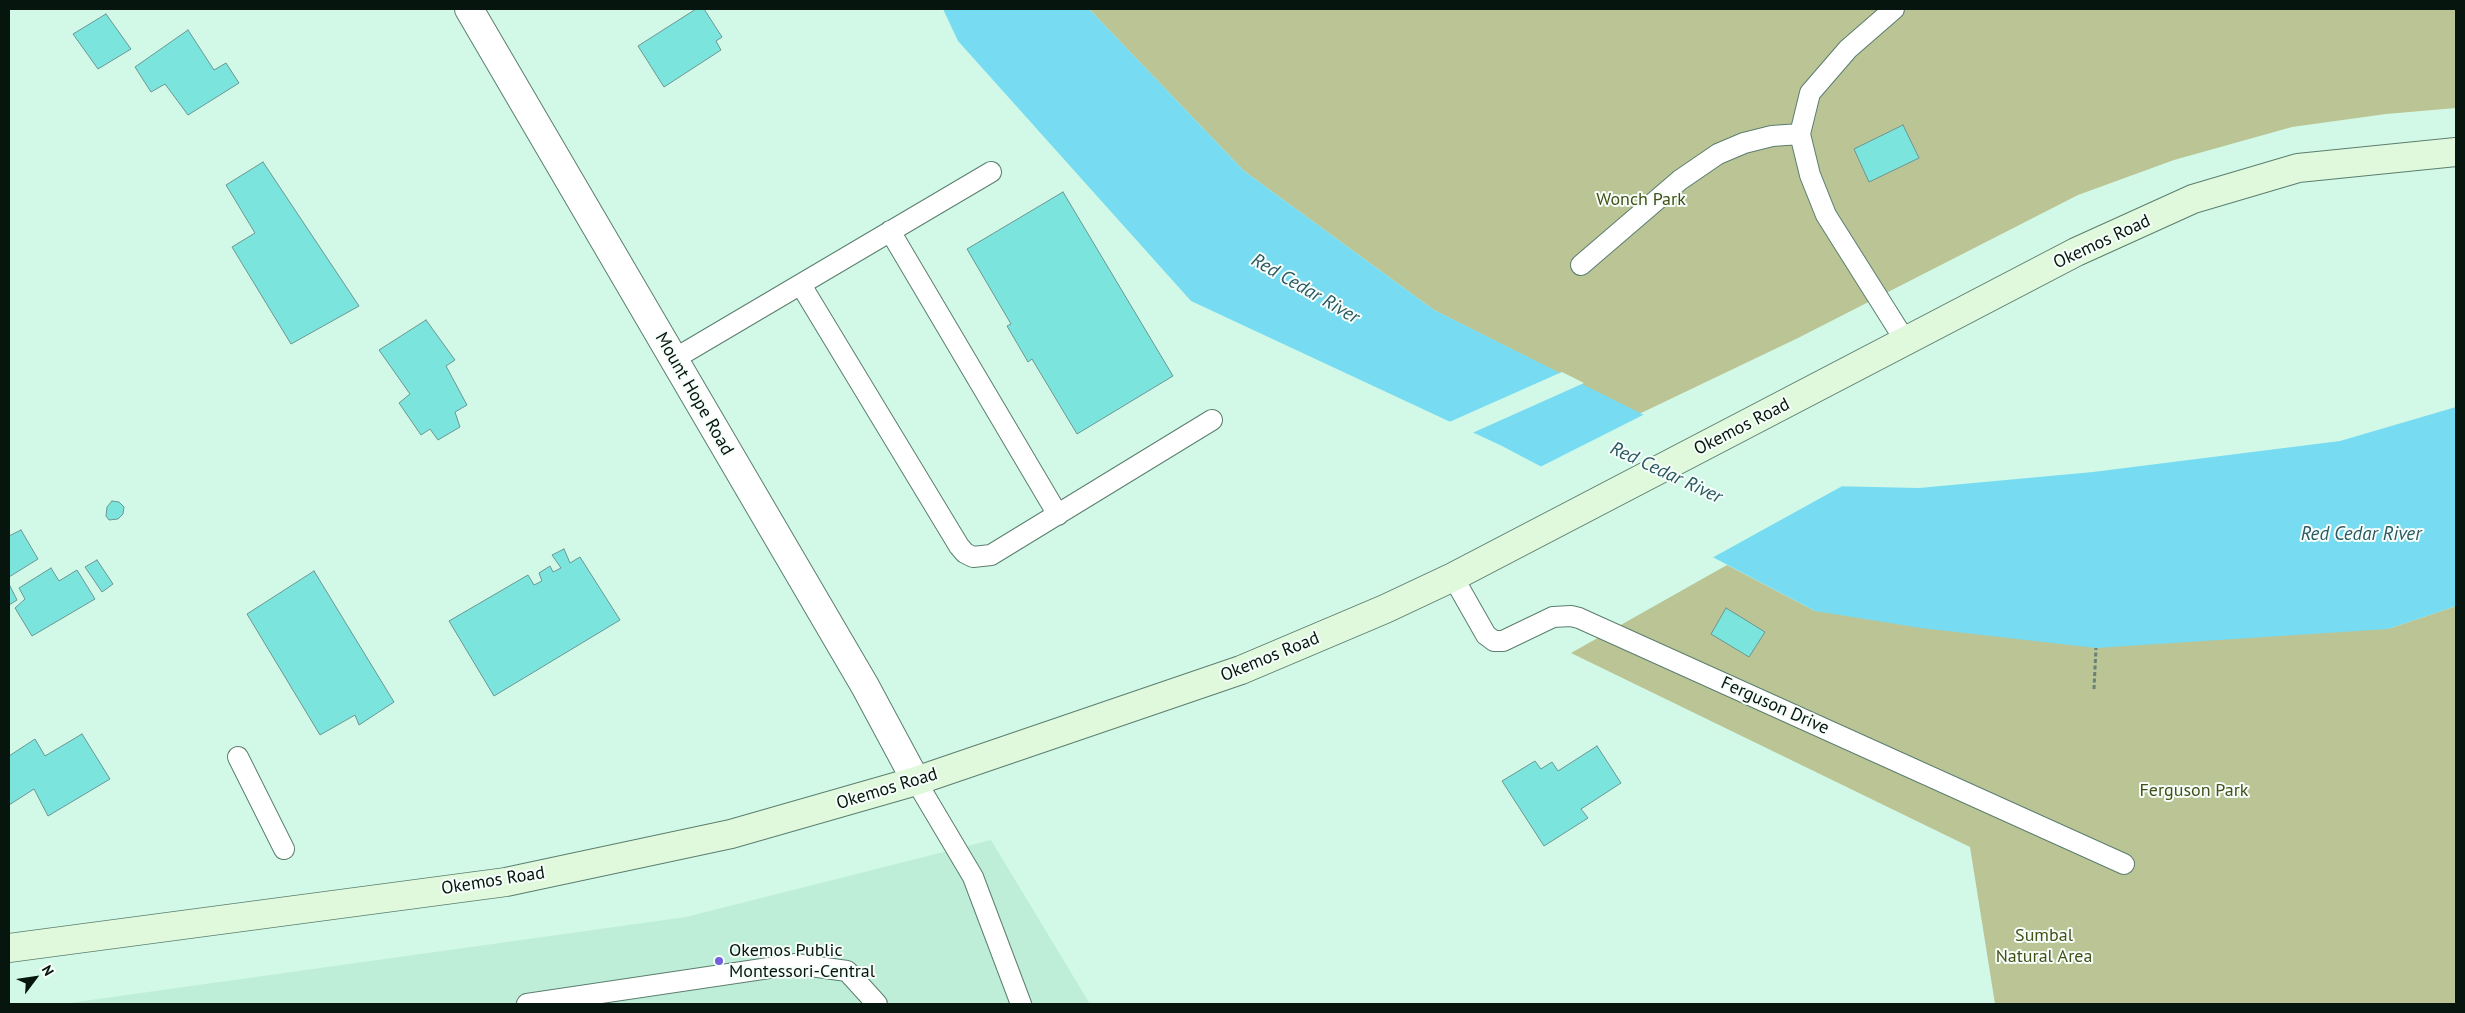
<!DOCTYPE html>
<style>
body{margin:0}
#map{position:relative;width:2465px;height:1013px;overflow:hidden;background:#d2f9e7;font-family:"PT Sans",sans-serif}
canvas{display:block}
.frame{position:absolute;inset:0;border:10px solid #07150f;pointer-events:none}
.north{position:absolute;left:10px;top:953px;width:50px;height:50px;-webkit-text-stroke:4px #f6fefa;paint-order:stroke;rotate:59deg;font-size:14px;font-weight:700;line-height:20px;text-align:center;color:#07150f}
.north::after{content:'';display:block;margin:auto;width:18px;height:22px;background:#07150f;clip-path:polygon(50% 0,100% 100%,50% 72%,0 100%)}
</style>
<div id="map">
<canvas width="2465" height="1013"></canvas>
<div class="frame"></div>
<div class="north">N</div>
</div>
<script>
const ctx = document.querySelector('canvas').getContext('2d');
ctx.lineJoin = 'round';
function fillPath(path, color) {
  ctx.fillStyle = color;
  ctx.fill(path, 'evenodd');
}
function poly(rows) {
  const path = new Path2D();
  for (const r of rows) {
    path.moveTo(r[0], r[1]);
    for (let i = 2; i < r.length; i += 2) path.lineTo(r[i], r[i + 1]);
  }
  return path;
}
function trace(path, color, width, dash) {
  ctx.strokeStyle = color;
  ctx.lineWidth = width;
  ctx.lineCap = dash ? 'butt' : 'round';
  ctx.setLineDash(dash || []);
  ctx.stroke(path);
}
function drawText(font, color, halo, rows, align = 'center') {
  ctx.font = font + ' "PT Sans",sans-serif';
  ctx.lineWidth = 4;
  ctx.setLineDash([]);
  ctx.textBaseline = 'middle';
  ctx.strokeStyle = halo;
  ctx.fillStyle = color;
  for (const [text, x, y, turn = 0] of rows) {
    ctx.save();
    ctx.translate(x, y);
    ctx.rotate((+turn || 0) * Math.PI / 180);
    ctx.textAlign = isNaN(turn) ? turn : align;
    if (halo) ctx.strokeText(text, 0, 0);
    ctx.fillText(text, 0, 0);
    ctx.restore();
  }
}
fillPath(poly([
 [991,840,1090,1004,62,1004,686,917]
]), '#bfeed8');
fillPath(poly([
 [1089,9,2456,9,2456,108,2386,114,2292,127,2174,160,2078,195,1798,338,1639,414,1434,310,1244,171],
 [1727,565,1815,611,2388,629,2456,606,2456,1004,1995,1004,1970,847,1571,653]
]), '#bac495');
fillPath(poly([
 [943,9,1089,9,1244,171,1434,310,1784,485,1919,488,2093,472,2340,441,2456,407,2456,606,2388,629,2096,648,1921,628,1815,611,1502,446,1191,301,958,41]
]), '#77dcf2');
fillPath(poly([
 [1562,372,1584,383,1470,434,1447,423],
 [1645,414,1784,483,1846,484,1710,559,1538,468]
]), '#d2f9e7');
const building = poly([
 [696,9,704,9,722,37,716,41,721,50,664,87,638,46,696,9],
 [106,14,131,49,98,69,73,34,106,14],
 [188,30,214,70,226,63,239,83,188,115,165,84,151,92,135,67,188,30],
 [1903,125,1919,158,1869,182,1854,149,1903,125],
 [263,162,359,306,291,344,232,247,255,233,226,185,263,162],
 [1063,192,1173,376,1077,434,1032,359,1028,362,1007,326,1011,324,967,249,1063,192],
 [426,320,455,360,446,366,467,405,455,412,460,427,438,440,430,429,421,435,399,403,410,394,379,350,426,320],
 [112,501,119,502,124,507,123,514,118,519,109,520,106,516,107,507,112,501],
 [21,530,38,559,9,577,9,536,21,530],
 [564,549,570,563,580,557,620,620,494,696,449,621,528,575,534,585,542,581,539,573,550,566,553,572,561,568,552,555,564,549],
 [97,560,113,584,102,592,85,567,97,560],
 [51,568,59,581,77,570,95,599,32,636,15,608,25,599,19,588,51,568],
 [314,571,394,702,359,725,355,715,320,735,247,614,314,571],
 [9,584,17,600,9,605,9,584],
 [1726,608,1765,632,1749,657,1711,634,1726,608],
 [82,734,110,779,48,816,34,789,9,805,9,756,35,739,45,756,82,734],
 [1597,746,1621,783,1581,809,1588,818,1544,846,1502,781,1535,761,1541,769,1552,762,1558,771,1597,746]
]);
fillPath(building, '#7be5dd');
trace(building, '#6b9692', 1);
const service = poly([
 [1894,9,1848,49,1810,93,1800,134,1810,175,1826,215,1906,342],
 [890,231,1058,515],
 [1581,265,1680,180,1718,154,1744,143,1772,136,1800,134],
 [801,285,959,546,965,553,973,557,991,555,1212,420],
 [674,359,991,172],
 [1453,577,1486,635,1494,641,1503,641,1553,617,1571,616,1579,618,2124,864],
 [238,757,284,849],
 [916,781,973,877,1021,1004],
 [527,1004,796,964,847,971,877,1004]
]);
const tertiary = poly([
 [469,9,865,686,916,781]
]);
const secondary = poly([
 [9,948,506,882,731,834,916,781,1241,670,1385,609,1453,577,2076,252,2193,199,2298,168,2456,152]
]);
trace(service, '#5b7e6f', 22);
trace(tertiary, '#5b7e6f', 30);
trace(secondary, '#5b7e6f', 30);
trace(poly([
 [2094,689,2096,648]
]), '#688276', 3, [4, 2.5]);
trace(service, '#fff', 20);
trace(tertiary, '#fff', 28);
trace(secondary, '#e0f9dc', 28);
for (const [x, y, r, color] of [
 [719,961,5,"#7260db"]
]) {
  const dot = new Path2D();
  dot.arc(x, y, r, 0, 2 * Math.PI);
  ctx.fillStyle = color;
  ctx.fill(dot);
  trace(dot, '#f6fefa', 2);
}
drawText('18px', '#464e17', '#f6fefa', [
 ["Wonch Park",1641,200],
 ["Ferguson Park",2194,791],
 ["Sumbal",2044,936],
 ["Natural Area",2044,957]
]);
drawText('18px', '#07150f', '#f6fefa', [
 ["Okemos Road",2102,242,-25],
 ["Mount Hope Road",694,394,60],
 ["Okemos Road",1742,427,-27],
 ["Okemos Road",1270,657,-22],
 ["Ferguson Drive",1775,706,24],
 ["Okemos Road",887,789,-17],
 ["Okemos Road",493,881,-9]
]);
drawText('18px', '#07150f', '#f6fefa', [
 ["Okemos Public",729,951],
 ["Montessori-Central",729,972]
], 'left');
drawText('italic 19px', '#2b5862', '#f6fefa', [
 ["Red Cedar River",1305,289,30],
 ["Red Cedar River",1666,473,25],
 ["Red Cedar River",2361,535]
]);
</script>
